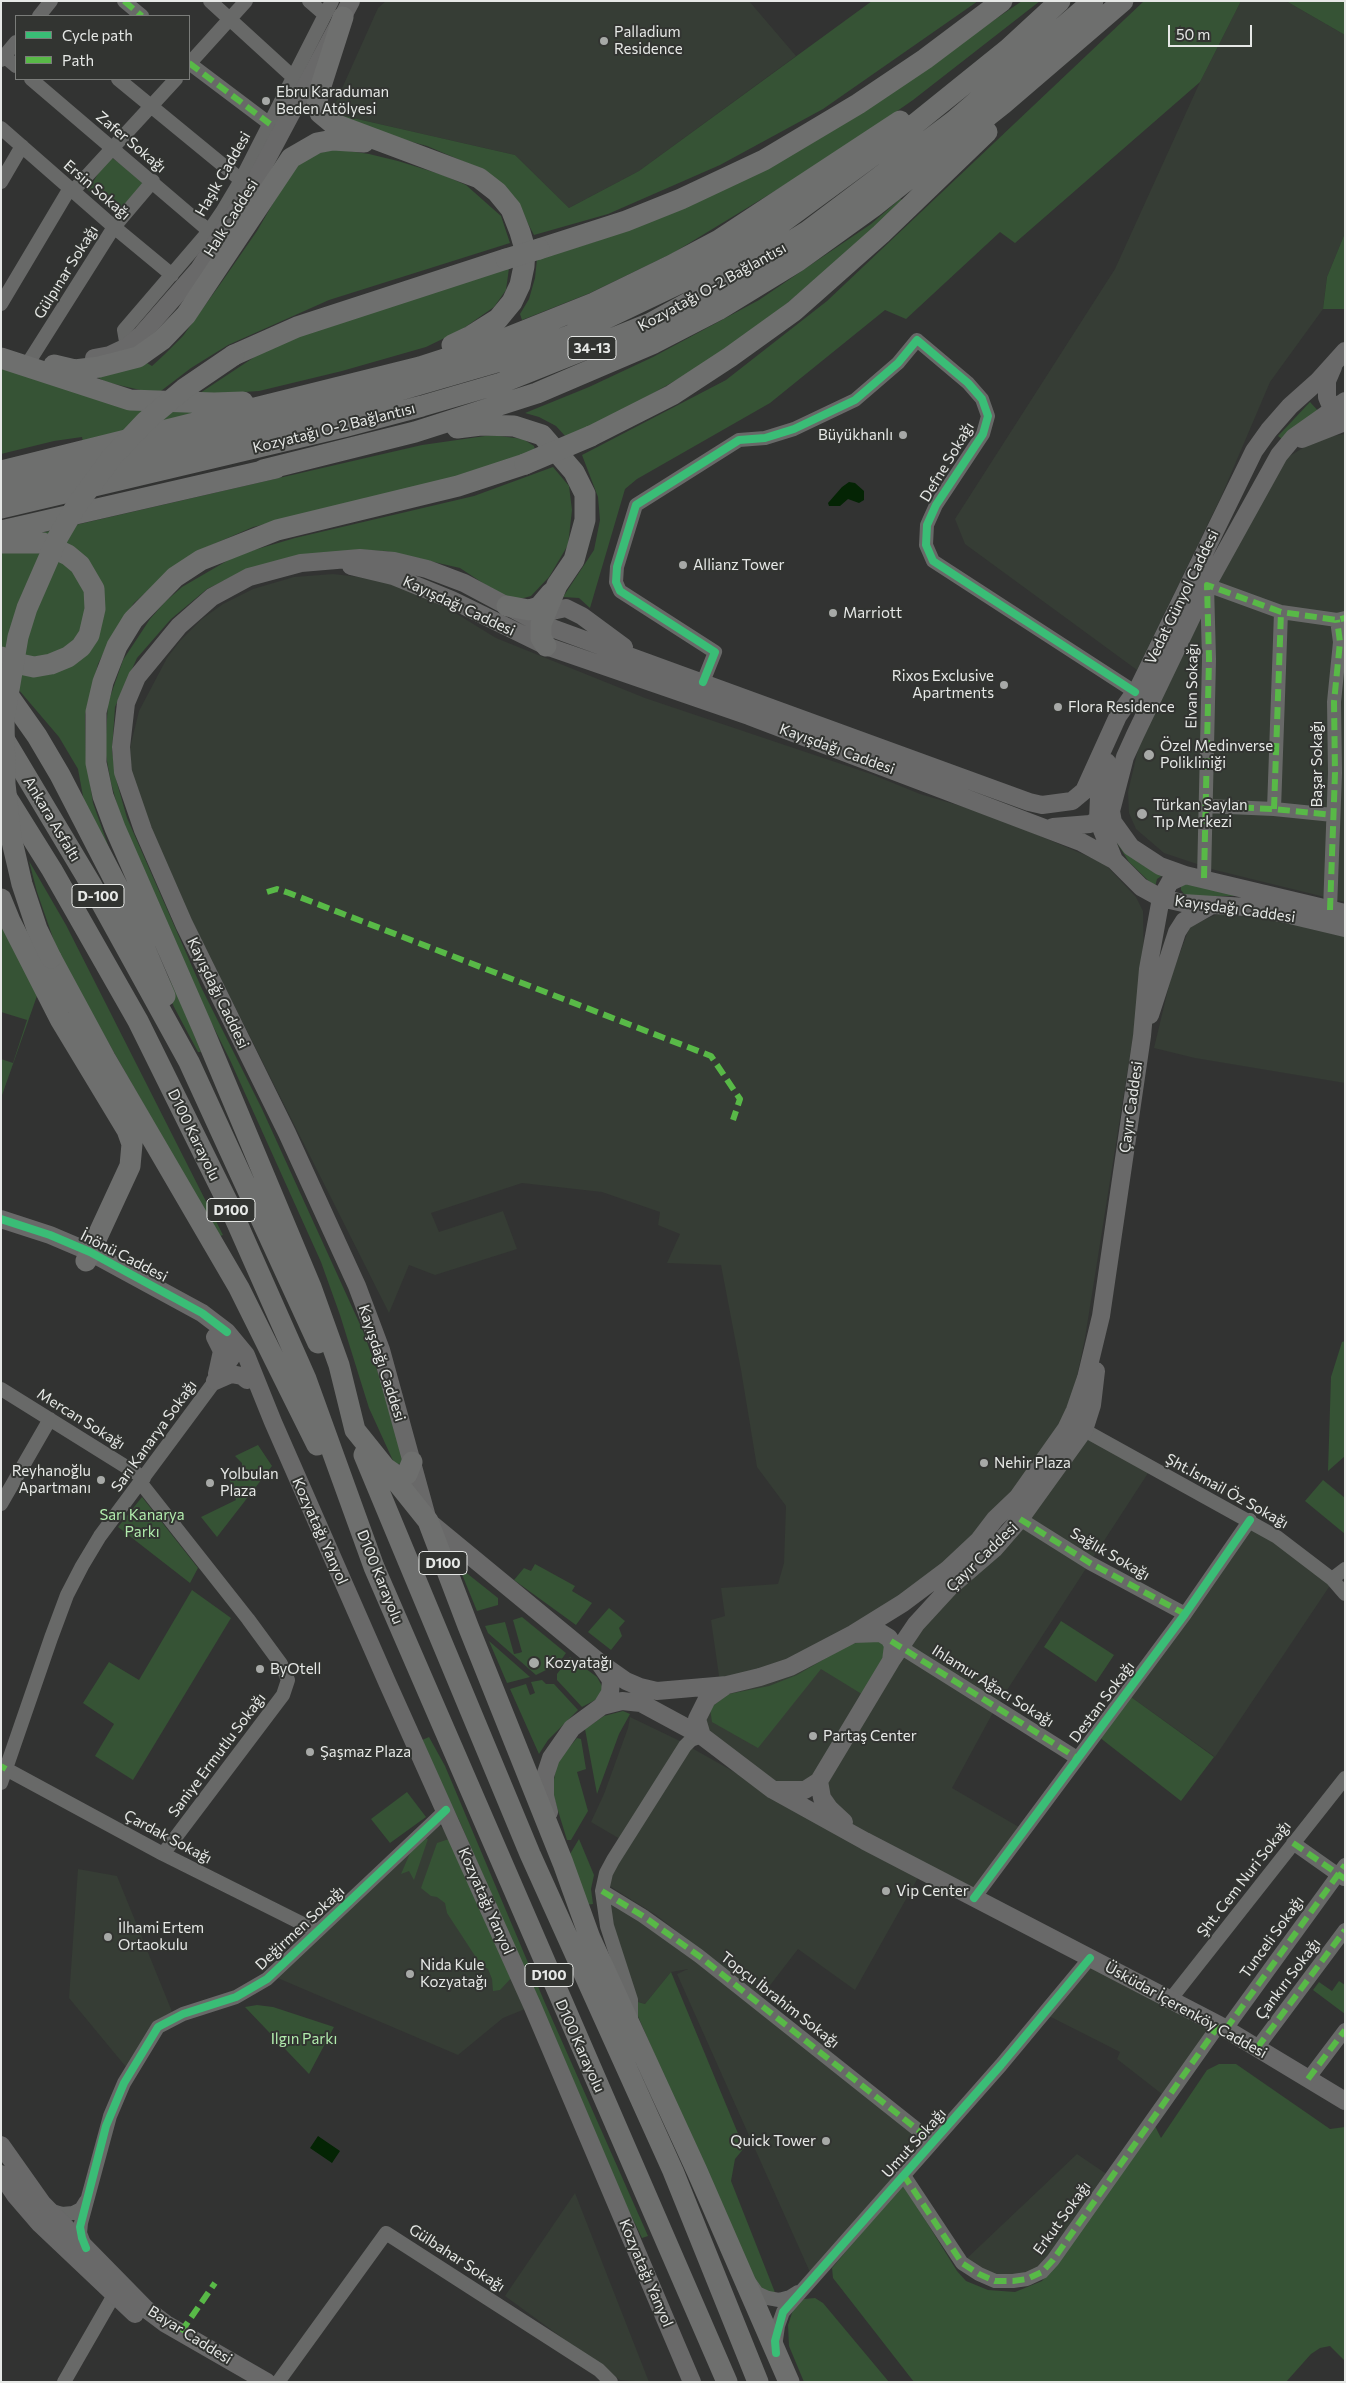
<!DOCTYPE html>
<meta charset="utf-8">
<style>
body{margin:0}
#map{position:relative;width:1346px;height:2383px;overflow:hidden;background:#323332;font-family:Commissioner,sans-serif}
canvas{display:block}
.frame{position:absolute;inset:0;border:2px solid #e6e8e6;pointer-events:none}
.legend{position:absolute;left:15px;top:15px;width:175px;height:65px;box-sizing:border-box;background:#323431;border:1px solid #7a7c79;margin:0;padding:6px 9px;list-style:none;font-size:15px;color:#e6e8e6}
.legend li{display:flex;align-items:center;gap:10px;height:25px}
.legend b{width:25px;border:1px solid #7a7c79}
.scale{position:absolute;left:1168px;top:25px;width:84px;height:22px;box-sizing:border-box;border:2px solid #e6e8e6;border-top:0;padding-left:6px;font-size:15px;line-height:18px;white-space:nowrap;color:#e6e8e6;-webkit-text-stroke:4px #323431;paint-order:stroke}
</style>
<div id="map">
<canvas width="1346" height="2383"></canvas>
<div class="frame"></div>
<ul class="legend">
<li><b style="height:6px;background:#3abd76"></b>Cycle path</li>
<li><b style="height:6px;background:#58b947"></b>Path</li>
</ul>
<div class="scale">50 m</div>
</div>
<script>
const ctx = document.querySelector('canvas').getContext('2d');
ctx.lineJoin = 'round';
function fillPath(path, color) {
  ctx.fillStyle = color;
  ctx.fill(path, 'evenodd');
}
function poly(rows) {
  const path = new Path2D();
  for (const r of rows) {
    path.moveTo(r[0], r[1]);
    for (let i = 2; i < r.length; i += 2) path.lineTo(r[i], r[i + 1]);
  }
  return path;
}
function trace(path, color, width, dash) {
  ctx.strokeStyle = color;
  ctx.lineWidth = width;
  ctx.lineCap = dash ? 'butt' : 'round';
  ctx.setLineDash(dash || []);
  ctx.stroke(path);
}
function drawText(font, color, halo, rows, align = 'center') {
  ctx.font = font + ' Commissioner,sans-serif';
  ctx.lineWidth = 4;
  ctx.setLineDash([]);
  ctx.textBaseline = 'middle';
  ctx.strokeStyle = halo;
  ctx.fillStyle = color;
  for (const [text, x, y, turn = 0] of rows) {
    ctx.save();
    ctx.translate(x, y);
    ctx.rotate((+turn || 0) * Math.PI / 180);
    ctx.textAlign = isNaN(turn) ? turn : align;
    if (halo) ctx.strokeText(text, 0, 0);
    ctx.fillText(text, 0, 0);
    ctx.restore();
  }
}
fillPath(poly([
 [386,1,749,1,796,56,639,171,569,208,515,155,331,113,378,8],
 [1241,1,1286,1,1345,35,1345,233,1327,277,1323,309,1270,382,1221,497,1137,670,965,544,955,519,1115,269,1200,82],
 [1345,434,1345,902,1215,870,1164,853,1136,829,1129,813,1128,792,1140,741,1207,585,1280,462,1319,438],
 [333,574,377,579,431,598,496,638,645,698,871,774,920,794,988,814,1104,863,1136,897,1143,911,1144,967,1085,1338,1066,1429,979,1540,854,1634,900,1647,1087,1433,1152,1467,996,1707,952,1788,1024,1830,974,1898,865,1841,819,1781,773,1790,702,1736,697,1719,727,1685,719,1676,711,1620,725,1616,721,1588,778,1584,784,1563,786,1506,757,1467,741,1370,721,1265,667,1263,680,1234,658,1225,660,1212,602,1192,522,1183,431,1213,439,1232,503,1211,517,1249,435,1275,409,1265,389,1313,159,856,132,781,130,748,139,711,167,658,180,641,202,619,223,604,253,589,294,577],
 [1220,913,1299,924,1345,934,1345,1083,1195,1058,1154,1048,1171,977,1190,926],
 [1250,1513,1274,1530,1331,1584,1215,1757,1131,1697],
 [630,1717,682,1742,620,1839,591,1822,604,1794,628,1728],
 [690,1747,919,1876,855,1990,798,1949,761,1997,656,1915,608,1885,612,1871],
 [435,1820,453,1840,525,2009,503,2018,458,2055,273,1976],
 [78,1869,117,1876,175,2019,126,2067,69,1998],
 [602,1891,699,1956,925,2142,813,2279,677,1974,688,1969,671,1972,645,2004,631,2000],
 [1090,1958,1219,2025,1167,2098,1117,2059,1120,2052,1045,2014],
 [1077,2154,1111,2177,1053,2260,1013,2281,962,2263],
 [575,2193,649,2382,620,2380,505,2296]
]), '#363d35');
fillPath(poly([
 [872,1,978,1,823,109,720,165,608,214,534,235,517,203,486,171,427,146,336,121,331,113,515,155,569,208,639,171],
 [1022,1,1040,1,913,100,834,155,673,253,590,293,522,320,520,314,529,299,535,278,537,259,597,241,959,44],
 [1144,1,1241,1,1200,82,1015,243,1000,232,906,319,885,310,770,403,637,479,625,489,590,608,579,598,563,597,594,550,600,520,598,497,582,455,726,380,827,301],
 [1286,1,1345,1,1345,35],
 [335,149,369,154,398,161,443,175,466,185,501,216,510,243,329,300,228,345,191,368,157,394,106,382,93,375,147,363,152,366,165,354,183,336,221,283,257,231,297,162,316,154],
 [109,156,148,182,119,216,88,190],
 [900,199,903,200,850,250,766,321,701,366,620,412,566,437,556,426,539,417,525,413,589,387,653,357,759,300,871,224],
 [1345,233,1345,309,1323,309,1327,277],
 [509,268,506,290,494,307,461,330,426,347,342,371,259,391,197,395,265,350,300,335],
 [1,363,209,409,83,442,82,437,54,441,1,454],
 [1310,402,1321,414,1282,439,1278,436],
 [492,435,523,439,534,446,535,450,457,477,253,527,207,547,166,574,134,603,113,634,98,664,85,715,86,757,93,803,115,865,85,807,78,769,59,737,1,669,1,662,72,662,99,585,32,535,422,445],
 [553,467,569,486,572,510,568,545,549,577,531,596,520,599,504,597,460,568,386,551,355,550,248,569,207,589,171,619,137,658,115,707,112,751,117,783,127,818,202,989,262,1109,363,1331,386,1395,406,1462,395,1465,369,1408,340,1315,321,1262,230,1060,192,984,121,818,111,783,105,750,108,703,123,660,150,619,165,602,182,587,237,555,295,538,474,496],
 [18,548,69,561,88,593,80,637,65,650,35,660,1,650,1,551],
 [1112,835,1139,863,1163,875,1157,879,1155,887,1129,862],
 [29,861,66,925,223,1235,220,1236,184,1175,60,958,37,892],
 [1185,883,1242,896,1192,896,1184,894,1181,890,1181,886],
 [1,920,38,993,1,1098,1,1059,13,1063,27,1020,1,1012],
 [168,977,180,1000,201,1052,198,1052,174,1007,167,990],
 [1345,1341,1345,1456,1328,1471,1331,1377,1342,1342],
 [258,1445,272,1466,217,1537,201,1517,236,1500,228,1475,234,1477,242,1471,242,1463,235,1456],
 [1323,1480,1345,1498,1345,1534,1305,1501],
 [142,1497,198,1568,190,1583,118,1527],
 [535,1564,575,1586,572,1591,592,1603,576,1625,514,1580,524,1568,531,1571],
 [459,1567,498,1598,498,1605,477,1611],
 [192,1590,231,1618,133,1780,95,1756,114,1724,83,1703,109,1662,139,1680],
 [609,1608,625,1621,619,1628,622,1636,611,1650,588,1632],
 [522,1617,566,1653,554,1670,548,1669,536,1675,488,1633,485,1626,505,1622,514,1654,519,1653,522,1652,513,1620],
 [1061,1621,1114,1655,1096,1682,1044,1647],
 [876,1640,885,1643,886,1652,865,1696,821,1669,758,1748,712,1722,710,1708,729,1694,769,1686,797,1675,850,1644],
 [489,1641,530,1677,507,1683],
 [570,1657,597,1677,602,1686,602,1691,597,1699,582,1707,557,1680,557,1674],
 [542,1680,546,1684,554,1684,578,1710,548,1740,539,1754,510,1689,526,1684,530,1695,535,1693,531,1682],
 [1131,1697,1214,1757,1181,1801,1099,1737],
 [623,1711,630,1714,619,1734,597,1794,585,1729,604,1716],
 [429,1737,445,1766,545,2003,648,2236,642,2238,625,2203,459,1820,420,1741],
 [577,1738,581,1739,586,1769,577,1772,588,1811,571,1840,567,1840,552,1791,557,1762],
 [407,1792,426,1817,390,1843,371,1819],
 [425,1838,428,1839,414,1880,409,1871,401,1874,411,1851],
 [449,1839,513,1976,500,1990,493,1991,492,1979,488,1969,481,1965,447,1913,445,1903,437,1897,431,1896,421,1888,437,1843],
 [579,1839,594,1875,591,1889,593,1904,586,1905,570,1854],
 [671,1972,744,2148,735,2159,731,2181,776,2295,757,2293,631,2000,645,2004],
 [1339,1981,1345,1985,1345,2014,1313,1990,1319,1982,1332,1991],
 [257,2005,273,2007,334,2027,309,2074,245,2007],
 [1219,2064,1236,2064,1330,2129,1345,2127,1345,2361,1330,2346,1320,2348,1311,2354,1286,2382,914,2382,833,2278,832,2268,903,2184,957,2271,966,2281,988,2290,1015,2292,1042,2281,1155,2126,1161,2138,1207,2070],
 [815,2298,823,2303,889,2382,804,2382,789,2346,788,2325,793,2310,804,2299]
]), '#365335');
fillPath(poly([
 [849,482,855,483,864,491,864,500,859,503,848,499,840,506,829,506,828,503,842,487],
 [318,2136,340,2151,332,2163,310,2148]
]), '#042404');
trace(poly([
 [124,1,142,16],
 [210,1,293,77],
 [309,1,324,14],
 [39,16,51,1],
 [4,56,16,66],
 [1,60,16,42],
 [189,63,270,124],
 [189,64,246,1],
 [31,79,209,231],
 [118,79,241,180],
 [1,128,114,227,172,275],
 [1,182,22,146],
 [73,191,176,79],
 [1,304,70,188],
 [127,347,124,330,209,231,222,212,241,180,332,1],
 [30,360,114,227,153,181],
 [703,682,715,652,620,591,616,582,617,567,636,505,739,440,765,438,794,429,855,400,898,363,917,340,968,383,982,399,988,416,983,434,936,505,927,525,926,545,933,561,1135,692],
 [1206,806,1274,809,1333,815],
 [1274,809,1281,612],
 [1204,878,1209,659,1207,585,1281,612,1337,620,1345,618],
 [1330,910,1335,773,1334,702,1340,642,1337,620],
 [1,1389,144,1478],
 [1084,1430,1277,1537,1332,1579,1345,1594],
 [140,1482,248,1619,281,1664,288,1680,283,1695,163,1854],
 [1,1504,50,1419],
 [1020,1519,1090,1563,1185,1614],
 [1332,1579,1345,1569],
 [894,1643,1077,1758],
 [6,1769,163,1854,317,1931],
 [1,1783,51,1638,67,1595,82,1566,100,1536,215,1381],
 [1293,1843,1344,1879],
 [602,1891,643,1916,699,1956,933,2142],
 [974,1898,1185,1614,1250,1520],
 [1170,2000,1345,1778],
 [631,2018,631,2000,607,1926,602,1891,606,1873,613,1860,685,1746,691,1740,702,1736],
 [1226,2029,1345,1865],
 [1257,2048,1345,1930],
 [1308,2079,1345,2030],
 [903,2174,962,2263,979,2274,995,2281,1013,2281,1027,2279,1042,2272,1053,2260,1219,2025],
 [49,2210,62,2214,73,2213,81,2209,86,2201],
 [85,2246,80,2233,81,2223,110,2116,124,2083,158,2027,183,2014,236,1997,267,1979,446,1810],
 [750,2283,757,2293,768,2298,779,2300,790,2297,798,2292],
 [775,2347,778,2326,783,2312,1001,2065,1090,1958],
 [64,2382,114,2295,116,2286],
 [278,2382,386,2233,599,2370,611,2382]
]), '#686968', 14);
trace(poly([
 [94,358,110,355,127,347,142,334,199,269,251,189,351,1],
 [1333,367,1327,381,1327,397,1332,409,1342,416],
 [1345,401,1294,437,1279,455,1207,585,1135,735,1125,757,1111,811,1113,822,1131,847,1160,866,1185,875,1345,913],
 [1302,439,1345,422],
 [351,566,393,576,452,600,546,646,749,716,1081,842,1114,860,1141,887,1161,898,1183,903,1246,907,1286,914,1345,928],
 [541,623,546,615,552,611,566,608,582,616,624,647],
 [1135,692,1118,716,1084,791,1072,801,1042,805,1029,802,541,624,464,583,427,569,394,561,360,558,301,563,249,577,212,597,179,626,137,677,126,703,121,747,123,772,143,830,184,924,287,1133,357,1286,381,1350,428,1521,599,1662,626,1681,640,1687,657,1691,727,1685,760,1677,790,1667,853,1634,903,1603,947,1570,979,1540,995,1519,1018,1497,1066,1429,1075,1410,1086,1378,1101,1316,1142,1036,1148,969,1161,898,1170,882,1185,875],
 [1131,703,1254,451,1269,430,1290,406,1318,381,1345,351],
 [1107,762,1099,797,1098,820,1114,860],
 [1053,827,1090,824,1098,820,1104,812],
 [1150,1015,1177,932,1184,921,1212,905],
 [1,1219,50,1235,90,1252,202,1313,227,1332,246,1355,273,1422,387,1682,532,2005,692,2382],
 [215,1337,222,1351,217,1374],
 [215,1381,235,1352,230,1336],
 [215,1381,231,1374,242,1376,247,1380],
 [853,1634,881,1633,889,1638,893,1645,891,1661],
 [600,1664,611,1680,610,1693,602,1706],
 [702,1736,697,1719,707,1699,724,1687],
 [819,1781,822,1798,829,1808,844,1822],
 [775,1790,805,1790,819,1781,891,1661,916,1624,950,1587,994,1549,1020,1519,1084,1430,1092,1405,1096,1371],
 [549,1812,545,1796,545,1776,551,1758,572,1728,602,1706,622,1701,641,1703,702,1736,773,1790,865,1841,1219,2025,1345,2101],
 [1,2145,42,2203,146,2309,166,2324,267,2382],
 [1,2174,15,2195,40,2224,135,2314]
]), '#696969', 18);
trace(poly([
 [343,17,319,92,317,101,320,113,332,123,479,178,497,192,511,209,520,232,525,249,524,266,520,285,512,302,498,319,471,336,452,345],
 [539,249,626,221,681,199,764,160,858,104,925,59,1002,1],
 [234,355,297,327,506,259],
 [1,358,130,400,214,403,243,402],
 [54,365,75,370,99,367,138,357,162,340,186,315,291,158,317,143,333,140,364,142],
 [457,428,481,425,514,426,542,435,574,472,585,494,585,520,574,560,557,585,541,624,541,638,546,646],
 [591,436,672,395,730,357,794,311,881,234,987,132],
 [525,464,458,486,277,530,201,560,175,577,133,620,117,646,103,682,96,712,96,763,103,796,115,828,202,1027,311,1287,339,1365,355,1430,428,1521,468,1626,563,1863,590,1938,697,2171,789,2382],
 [263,470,415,432,537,393,654,343,718,310,798,261,873,207,1003,104,1123,1],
 [1,471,420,367,494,343,594,303,670,266,719,240,900,121],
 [1,488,345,406,504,360,571,335,701,273,769,232,905,132,1008,49,1060,1],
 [1,508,343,427,422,406,501,383,651,323,730,280,808,231,954,121,1093,1],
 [1,531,276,468],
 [1,543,43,543,68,555,80,565,94,589,95,609,89,635,81,647,68,657,51,664,34,667,15,663,1,657],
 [507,606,529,610,539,607,551,593],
 [1,685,37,736,60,775,122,895,165,996],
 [1,734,92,886,189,1062,318,1343],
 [4,793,52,870,138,1021,229,1205,306,1379,374,1567,727,2382],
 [1,899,10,921,60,1019,127,1130,132,1144,130,1166,86,1261],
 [51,958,105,1058,239,1288,317,1445],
 [364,1455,530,1854,673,2171,758,2382],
 [384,1467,397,1476,407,1474,412,1462]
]), '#6e6f6e', 21);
trace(poly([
 [506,259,539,249],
 [525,464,591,436],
 [51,958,37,929,22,884,11,837,5,784,4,719,18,637,27,608,58,537,76,506,112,457,146,421,184,389,234,355]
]), '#6e6f6e', 21);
trace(poly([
 [124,1,142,16],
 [189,63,270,124],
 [1206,806,1274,809,1333,815],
 [1274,809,1281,612],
 [1204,878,1209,659,1207,585,1281,612,1337,620,1345,618],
 [267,892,277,889,289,893,711,1056,740,1099,733,1120],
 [1330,910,1335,773,1334,702,1340,642,1337,620],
 [1020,1519,1090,1563,1185,1614],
 [891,1641,1077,1758],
 [1,1766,6,1769],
 [1293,1843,1345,1879],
 [602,1891,643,1916,699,1956,933,2142],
 [1226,2029,1345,1865],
 [1257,2048,1345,1930],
 [1308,2079,1345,2030],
 [903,2174,962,2263,979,2274,995,2281,1013,2281,1027,2279,1042,2272,1053,2260,1219,2025],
 [181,2332,215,2283]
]), '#58b947', 6, [12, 6]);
trace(poly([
 [703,682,715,652,620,591,616,582,617,567,636,505,739,440,765,438,794,429,855,400,898,363,917,340,968,383,982,399,988,416,983,434,936,505,927,525,926,545,933,561,1135,692],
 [1,1219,50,1235,90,1252,202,1313,227,1332],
 [974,1898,1185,1614,1250,1520],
 [86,2248,82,2238,80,2227,106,2126,124,2083,158,2027,183,2014,236,1997,267,1979,446,1810],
 [776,2353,775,2341,783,2312,1001,2065,1090,1958]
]), '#3abd76', 8);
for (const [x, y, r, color] of [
 [604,41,5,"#a7a9a7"],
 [266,101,5,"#a7a9a7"],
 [903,435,5,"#a7a9a7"],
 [683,565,5,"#a7a9a7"],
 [833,613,5,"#a7a9a7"],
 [1004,685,5,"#a7a9a7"],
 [1058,707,5,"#a7a9a7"],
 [1149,755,6,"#a7a9a7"],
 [1142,814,6,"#a7a9a7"],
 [984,1463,5,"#a7a9a7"],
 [101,1480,5,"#a7a9a7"],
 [210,1483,5,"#a7a9a7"],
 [534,1663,6,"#a7a9a7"],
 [260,1669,5,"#a7a9a7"],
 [813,1736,5,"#a7a9a7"],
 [310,1752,5,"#a7a9a7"],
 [886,1891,5,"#a7a9a7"],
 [108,1937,5,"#a7a9a7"],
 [410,1974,5,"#a7a9a7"],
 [826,2141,5,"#a7a9a7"]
]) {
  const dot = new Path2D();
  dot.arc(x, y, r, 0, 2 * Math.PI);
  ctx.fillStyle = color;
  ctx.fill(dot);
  trace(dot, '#323431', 2);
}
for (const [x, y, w] of [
 [592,348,48],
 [98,896,52],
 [231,1210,48],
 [443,1563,48],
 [549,1975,48]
]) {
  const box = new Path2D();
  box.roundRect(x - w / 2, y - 11.5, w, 23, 4);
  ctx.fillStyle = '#323431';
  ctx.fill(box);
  trace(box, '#e6e8e6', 1);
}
drawText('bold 14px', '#e6e8e6', null, [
 ["34-13",592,348],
 ["D-100",98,896],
 ["D100",231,1210],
 ["D100",443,1563],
 ["D100",549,1975]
]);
drawText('15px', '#e6e8e6', '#323431', [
 ["Palladium",614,32],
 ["Residence",614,49],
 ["Ebru Karaduman",276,92],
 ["Beden Atölyesi",276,109],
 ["Büyükhanlı",893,435,"right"],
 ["Allianz Tower",693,565],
 ["Marriott",843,613],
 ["Rixos Exclusive",994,676,"right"],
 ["Apartments",994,693,"right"],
 ["Flora Residence",1068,707],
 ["Özel Medinverse",1160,746],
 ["Polikliniği",1160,763],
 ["Türkan Saylan",1153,805],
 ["Tıp Merkezi",1153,822],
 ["Nehir Plaza",994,1463],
 ["Reyhanoğlu",91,1471,"right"],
 ["Apartmanı",91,1488,"right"],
 ["Yolbulan",220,1474],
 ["Plaza",220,1491],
 ["Kozyatağı",545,1663],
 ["ByOtell",270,1669],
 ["Partaş Center",823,1736],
 ["Şaşmaz Plaza",320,1752],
 ["Vip Center",896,1891],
 ["İlhami Ertem",118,1928],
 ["Ortaokulu",118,1945],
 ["Nida Kule",420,1965],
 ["Kozyatağı",420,1982],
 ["Quick Tower",816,2141,"right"]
], 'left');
drawText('15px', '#e6e8e6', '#323431', [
 ["Zafer Sokağı",131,142,40],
 ["Haşlk Caddesi",223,174,-60],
 ["Ersin Sokağı",97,190,41],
 ["Halk Caddesi",231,218,-58],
 ["Gülpınar Sokağı",66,272,-58],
 ["Kozyatağı O-2 Bağlantısı",712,287,-29],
 ["Kozyatağı O-2 Bağlantısı",334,428,-14],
 ["Defne Sokağı",947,462,-59],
 ["Vedat Günyol Caddesi",1182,597,-64],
 ["Kayışdağı Caddesi",459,606,25],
 ["Elvan Sokağı",1192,686,-89],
 ["Kayışdağı Caddesi",837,749,20],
 ["Başar Sokağı",1317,764,-90],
 ["Ankara Asfaltı",52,819,59],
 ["Kayışdağı Caddesi",1235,909,8],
 ["Kayışdağı Caddesi",218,993,64],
 ["Çayır Caddesi",1131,1107,-82],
 ["D100 Karayolu",194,1135,64],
 ["İnönü Caddesi",124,1256,27],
 ["Kayışdağı Caddesi",382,1363,72],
 ["Mercan Sokağı",81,1419,32],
 ["Sarı Kanarya Sokağı",154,1436,-54],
 ["Şht.İsmail Öz Sokağı",1227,1491,29],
 ["Kozyatağı Yanyol",320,1531,66],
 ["Sağlık Sokağı",1110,1554,30],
 ["Çayır Caddesi",982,1557,-44],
 ["D100 Karayolu",380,1577,68],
 ["Ihlamur Ağacı Sokağı",993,1686,32],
 ["Destan Sokağı",1102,1702,-53],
 ["Saniye Ermutlu Sokağı",217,1755,-53],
 ["Çardak Sokağı",168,1837,28],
 ["Şht. Cem Nuri Sokağı",1244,1879,-52],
 ["Kozyatağı Yanyol",486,1901,66],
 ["Değirmen Sokağı",300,1928,-43],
 ["Tunceli Sokağı",1272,1937,-54],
 ["Çankırı Sokağı",1288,1979,-53],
 ["Topçu İbrahim Sokağı",780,2000,38],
 ["Üsküdar İçerenköy Caddesi",1186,2010,29],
 ["D100 Karayolu",580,2046,66],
 ["Umut Sokağı",914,2143,-48],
 ["Erkut Sokağı",1062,2218,-54],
 ["Gülbahar Sokağı",457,2258,33],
 ["Kozyatağı Yanyol",646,2273,67],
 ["Bayar Caddesi",190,2335,32]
]);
drawText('15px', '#b1ecad', '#323431', [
 ["Sarı Kanarya",142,1515],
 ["Parkı",142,1532],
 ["Ilgın Parkı",304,2039]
]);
</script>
